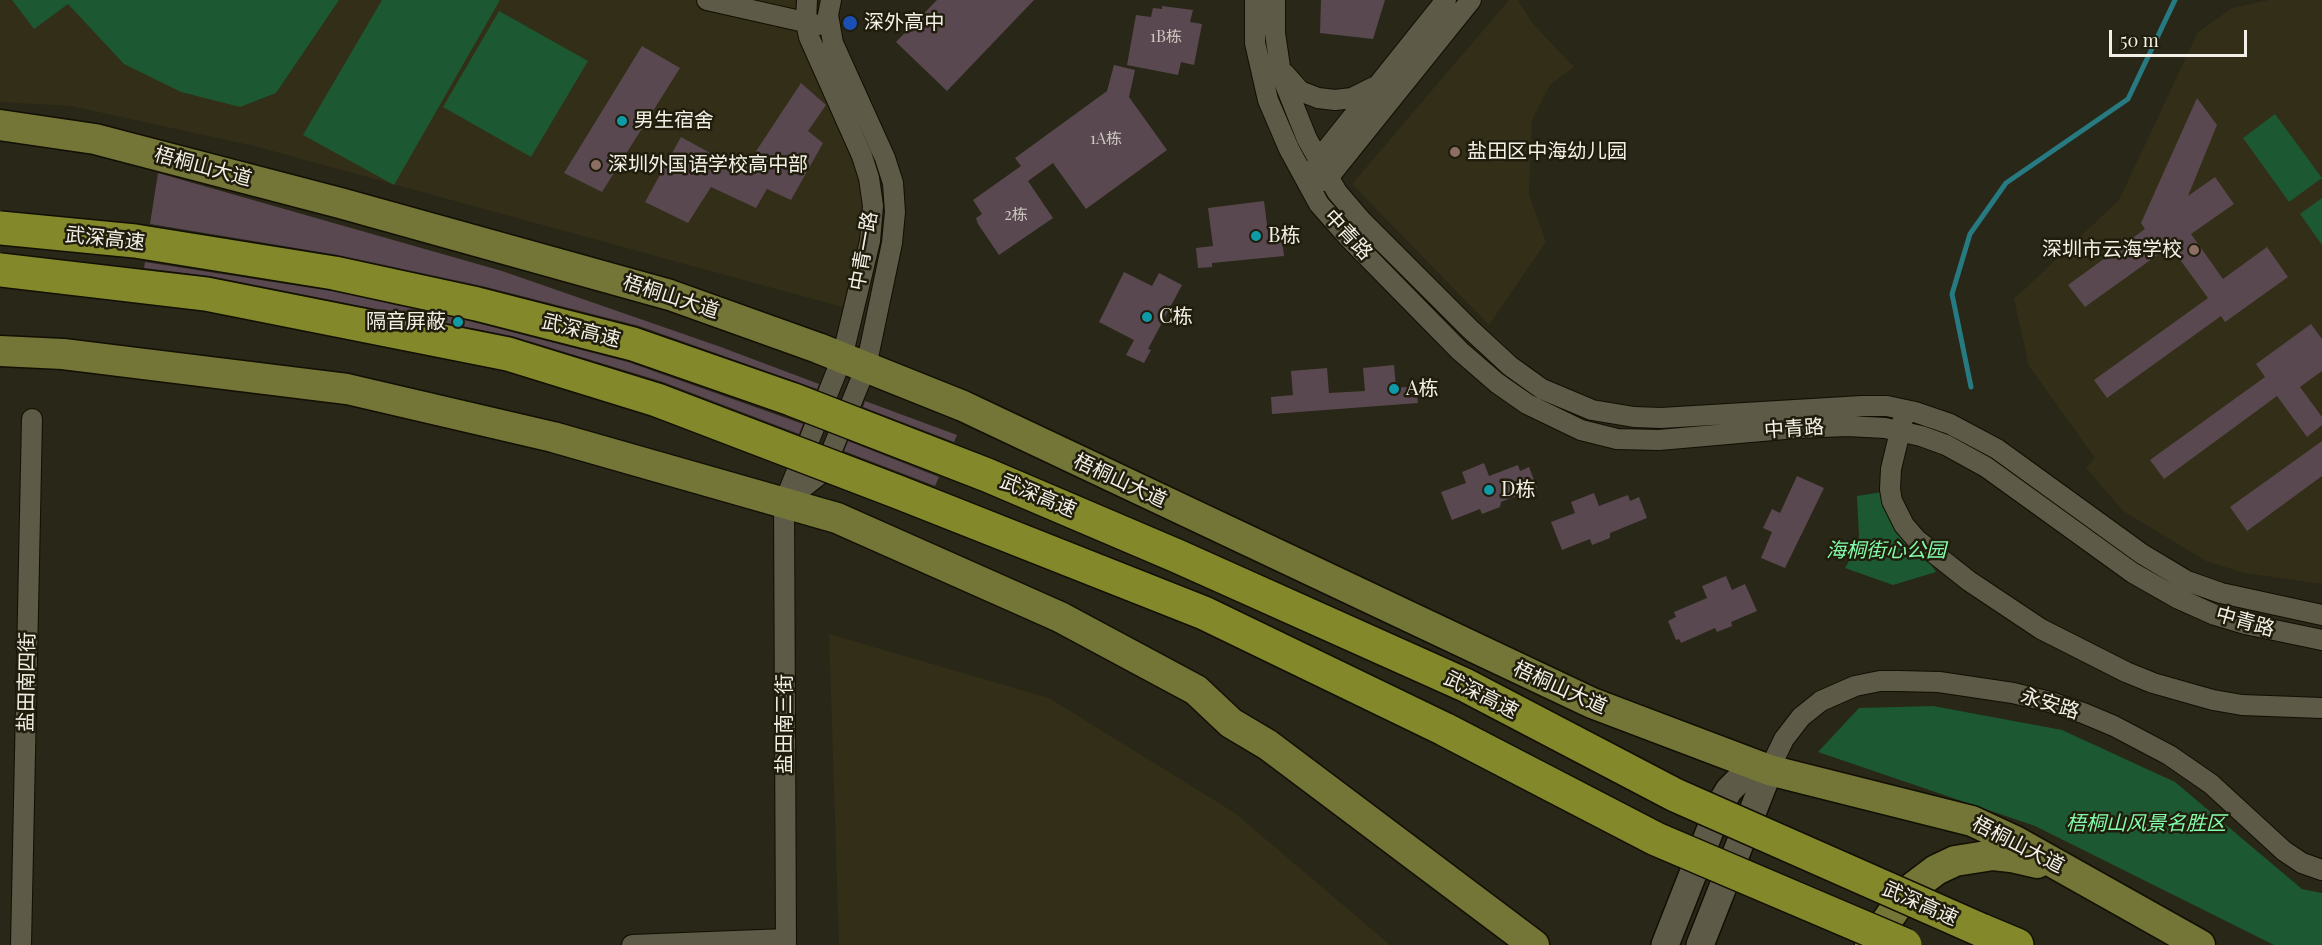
<!DOCTYPE html>
<meta charset="utf-8">
<style>
body{margin:0}
#map{position:relative;width:2322px;height:945px;overflow:hidden;background:#292717;font-family:"Playfair Display",serif}
canvas{display:block}
.scale{position:absolute;left:2109px;top:30px;width:138px;height:27px;box-sizing:border-box;border:3px solid #f2f0e6;border-top:0;padding-left:8px;font-size:18px;line-height:21px;white-space:nowrap;color:#f2f0e6;-webkit-text-stroke:4px #201d0d;paint-order:stroke}
</style>
<div id="map">
<canvas width="2322" height="945"></canvas>
<div class="scale">50 m</div>
</div>
<script>
const ctx = document.querySelector('canvas').getContext('2d');
ctx.lineJoin = 'round';
function fillPath(path, color) {
  ctx.fillStyle = color;
  ctx.fill(path, 'evenodd');
}
function poly(rows) {
  const path = new Path2D();
  for (const r of rows) {
    path.moveTo(r[0], r[1]);
    for (let i = 2; i < r.length; i += 2) path.lineTo(r[i], r[i + 1]);
  }
  return path;
}
function trace(path, color, width, dash) {
  ctx.strokeStyle = color;
  ctx.lineWidth = width;
  ctx.lineCap = dash ? 'butt' : 'round';
  ctx.setLineDash(dash || []);
  ctx.stroke(path);
}
function drawText(font, color, halo, rows, align = 'center') {
  ctx.font = font + ' "Playfair Display","Noto Sans SC",serif';
  ctx.lineWidth = 5;
  ctx.setLineDash([]);
  ctx.textBaseline = 'middle';
  ctx.strokeStyle = halo;
  ctx.fillStyle = color;
  for (const [text, x, y, turn = 0] of rows) {
    ctx.save();
    ctx.translate(x, y);
    ctx.rotate((+turn || 0) * Math.PI / 180);
    ctx.textAlign = isNaN(turn) ? turn : align;
    if (halo) ctx.strokeText(text, 0, 0);
    ctx.fillText(text, 0, 0);
    ctx.restore();
  }
}
fillPath(poly([
 [0,0,797,0,814,56,860,124,879,222,853,310,254,146,71,106,0,102],
 [1509,0,1518,0,1533,24,1574,67,1550,85,1532,120,1529,195,1546,242,1489,325,1352,184],
 [2269,0,2322,0,2322,584,2244,573,2206,561,2123,511,2086,468,2095,458,2029,366,2014,299,2119,200,2198,32,2232,8],
 [829,634,1049,698,1235,813,1390,945,839,945]
]), '#322e17');
fillPath(poly([
 [12,0,339,0,276,93,240,107,181,92,124,64,68,4,34,29],
 [382,0,500,0,394,185,303,135],
 [499,11,588,61,531,157,443,107],
 [2275,114,2322,178,2289,202,2243,138],
 [2322,198,2322,245,2300,214],
 [1888,491,1926,557,1936,572,1893,585,1845,568,1857,547,1859,536,1857,496],
 [1933,706,2062,730,2175,782,2302,889,2322,893,2322,945,2274,945,2035,826,1818,752,1859,708]
]), '#1c5832');
trace(poly([
 [1971,387,1952,294,1970,234,2006,183,2128,99,2175,0]
]), '#277a81', 5);
fillPath(poly([
 [937,0,1034,0,947,91,896,42],
 [1321,0,1385,0,1373,39,1320,33],
 [1162,6,1193,10,1190,22,1202,24,1194,65,1181,62,1178,75,1127,65,1136,15,1151,17,1153,8,1162,9],
 [642,46,680,68,602,192,564,173],
 [1114,65,1135,70,1129,97,1167,150,1086,209,1053,163,1028,181,1053,218,999,255,978,224,976,218,982,214,973,200,1021,166,1015,158,1107,91],
 [801,83,826,105,808,131,823,143,791,200,767,189,756,208,711,187,688,223,645,202,681,137,743,171],
 [2197,98,2217,125,2188,196,2215,177,2234,204,2191,234,2223,279,2267,247,2288,277,2225,322,2221,316,2107,398,2094,380,2208,298,2170,246,2085,307,2068,285,2145,229,2141,223],
 [158,173,502,271,718,346,819,384,817,389,639,326,482,286,338,255,150,224],
 [1264,201,1268,232,1281,231,1284,256,1212,263,1212,267,1198,268,1196,248,1213,246,1208,208],
 [145,262,331,291,473,322,628,362,803,424,799,434,663,382,512,336,210,276,144,268],
 [1124,272,1152,286,1159,273,1182,285,1148,349,1151,350,1144,363,1126,355,1134,340,1099,322],
 [2311,324,2322,339,2322,371,2300,387,2322,417,2322,425,2307,437,2277,396,2164,479,2150,460,2265,377,2256,364],
 [1394,365,1396,388,1416,386,1418,403,1272,414,1271,397,1293,395,1291,371,1327,368,1329,393,1365,391,1363,368],
 [865,401,957,435,954,442,863,407],
 [848,441,939,477,935,486,844,451],
 [2322,441,2322,476,2247,531,2230,507],
 [1484,463,1489,476,1518,465,1520,471,1529,467,1537,488,1501,502,1500,507,1482,514,1480,509,1452,520,1441,492,1466,483,1462,472],
 [1797,476,1824,488,1785,568,1761,558,1772,532,1763,528,1772,509,1780,513],
 [1594,493,1599,506,1628,495,1630,501,1639,497,1647,518,1610,533,1610,538,1592,545,1590,539,1562,550,1551,522,1575,513,1571,502],
 [1726,576,1732,590,1745,584,1757,611,1731,622,1732,626,1717,632,1715,628,1681,643,1679,639,1676,640,1668,621,1676,617,1674,612,1707,598,1702,586]
]), '#5a4850');
const street = poly([
 [707,0,818,25],
 [1255,0,1255,43,1268,100,1289,149,1319,204,1348,237,1460,351,1497,383,1527,404,1581,430,1617,439,1659,440,1796,428,1848,426,1885,428,1921,436,1946,445,1986,467,2133,573,2177,598,2215,615,2245,624,2322,640],
 [1275,0,1275,33,1281,74,1307,139,1337,192,1361,220,1470,329,1510,366,1542,389,1592,410,1634,417,1661,418,1862,406,1887,406,1915,412,1950,424,1997,449,2142,554,2187,581,2221,593,2322,615],
 [1284,73,1300,91,1318,98,1335,100,1352,98,1374,87],
 [1315,170,1318,160,1446,0],
 [1319,182,1328,178,1471,0],
 [1903,419,1891,469,1890,489,1892,501,1904,525,1916,539,1969,581,2041,629,2126,672,2153,683,2213,700,2242,705,2322,708],
 [786,501,823,472,866,367,892,243,895,212,893,183,885,158,833,43,828,15,831,0],
 [1769,770,1784,739,1801,717,1821,701,1855,686,1880,681,1898,681,1939,682,2013,693,2050,702,2083,713,2114,726,2169,755,2211,784,2284,851,2302,863,2322,870],
 [21,945,32,419],
 [632,945,786,939],
 [786,945,784,503,842,358,870,241,873,206,869,178,862,156,809,37,806,23,807,0]
]);
const secondary = poly([
 [1665,945,1720,805,1729,790,1737,782,1748,776,1769,770],
 [1700,945,1769,770]
]);
const primary = poly([
 [0,125,95,139,340,203,670,295,818,348,963,406,1592,703,1769,770,1972,821,2015,841,2200,945],
 [0,351,63,354,347,389,553,437,837,518,1060,617,1196,690,1231,723,1268,745,1534,945],
 [1870,945,1907,892,1936,870,1955,861,1993,855,2011,857,2037,863]
]);
const highway = poly([
 [1981,930,2017,945]
]);
trace(street, '#120f03', 22);
trace(secondary, '#120f03', 30);
trace(primary, '#120f03', 33);
trace(highway, '#120f03', 36);
trace(street, '#5d5a48', 20);
trace(secondary, '#5d5a48', 27);
trace(primary, '#747637', 30);
trace(highway, '#83882b', 33);
const highwayBridge = poly([
 [0,228,135,241,334,273,477,304,633,344,791,399,987,475,1177,556,1465,685,1675,795,1981,930],
 [0,270,206,294,508,354,657,400,898,492,1204,613,1444,729,1656,839,1905,945]
]);
trace(highwayBridge, '#120f03', 36, []);
trace(highwayBridge, '#83882b', 33);
for (const [x, y, r, color] of [
 [850,23,8,"#1a4fb4"],
 [622,121,6,"#0f9aa8"],
 [1455,152,6,"#8d6e63"],
 [596,165,6,"#8d6e63"],
 [1256,236,6,"#0f9aa8"],
 [2194,250,6,"#8d6e63"],
 [1147,317,6,"#0f9aa8"],
 [458,322,6,"#0f9aa8"],
 [1394,389,6,"#0f9aa8"],
 [1489,490,6,"#0f9aa8"]
]) {
  const dot = new Path2D();
  dot.arc(x, y, r, 0, 2 * Math.PI);
  ctx.fillStyle = color;
  ctx.fill(dot);
  trace(dot, '#201d0d', 2);
}
drawText('16px', '#ccc6c0', null, [
 ["1B栋",1166,37],
 ["1A栋",1106,139],
 ["2栋",1016,215]
]);
drawText('20px', '#f2f0e6', '#201d0d', [
 ["深外高中",864,23],
 ["男生宿舍",634,121],
 ["盐田区中海幼儿园",1467,152],
 ["深圳外国语学校高中部",608,165],
 ["B栋",1268,236],
 ["深圳市云海学校",2182,250,"right"],
 ["C栋",1159,317],
 ["隔音屏蔽",446,322,"right"],
 ["A栋",1406,389],
 ["D栋",1501,490]
], 'left');
drawText('20px', '#f2f0e6', '#201d0d', [
 ["梧桐山大道",203,167,15],
 ["中青路",1348,235,47],
 ["武深高速",105,239,6],
 ["中青一路",864,251,-80],
 ["梧桐山大道",671,297,18],
 ["武深高速",581,331,14],
 ["中青路",1794,429,-4],
 ["梧桐山大道",1120,481,25],
 ["武深高速",1038,496,23],
 ["中青路",2245,622,16],
 ["盐田南四街",27,682,-89],
 ["梧桐山大道",1560,688,24],
 ["武深高速",1481,695,27],
 ["永安路",2050,704,17],
 ["盐田南三街",785,724,-90],
 ["梧桐山大道",2018,845,27],
 ["武深高速",1920,904,24]
]);
drawText('italic 20px', '#82fca9', '#201d0d', [
 ["海桐街心公园",1886,551],
 ["梧桐山风景名胜区",2146,824]
]);
</script>
